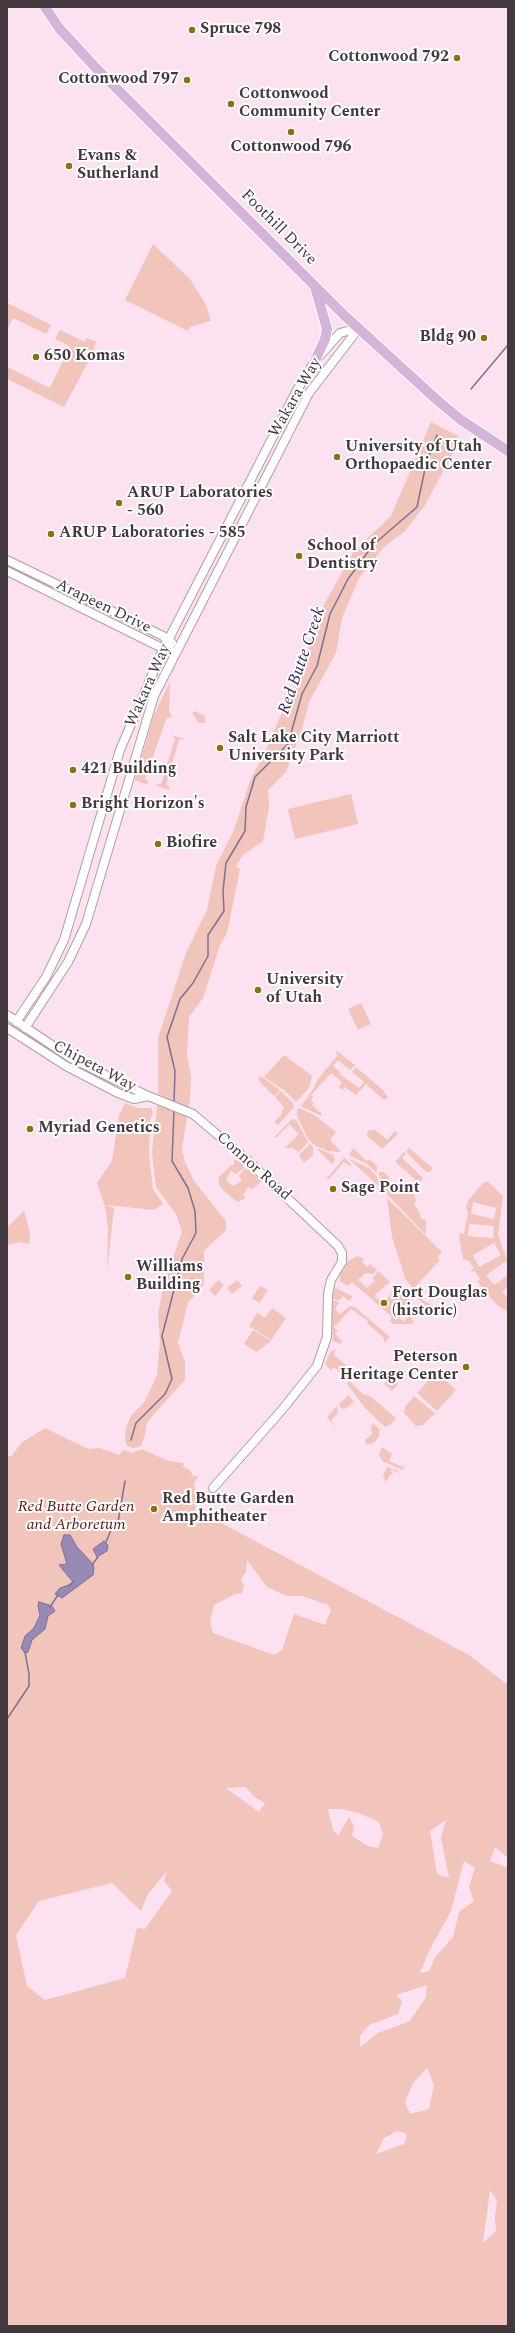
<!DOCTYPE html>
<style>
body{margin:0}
#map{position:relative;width:515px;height:2333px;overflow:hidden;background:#fce1f0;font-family:Spectral,serif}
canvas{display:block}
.frame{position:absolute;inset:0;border:8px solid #42383d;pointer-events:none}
</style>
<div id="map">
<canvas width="515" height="2333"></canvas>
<div class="frame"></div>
</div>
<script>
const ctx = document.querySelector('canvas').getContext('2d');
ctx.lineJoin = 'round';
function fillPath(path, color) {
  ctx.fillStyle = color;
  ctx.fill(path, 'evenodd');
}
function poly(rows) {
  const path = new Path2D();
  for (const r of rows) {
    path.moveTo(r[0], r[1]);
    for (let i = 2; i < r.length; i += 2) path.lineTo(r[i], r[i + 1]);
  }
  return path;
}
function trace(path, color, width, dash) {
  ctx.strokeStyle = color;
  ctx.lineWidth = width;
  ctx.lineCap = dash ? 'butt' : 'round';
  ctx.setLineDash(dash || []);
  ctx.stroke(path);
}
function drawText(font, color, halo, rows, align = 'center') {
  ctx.font = font + ' Spectral,serif';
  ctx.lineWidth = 4;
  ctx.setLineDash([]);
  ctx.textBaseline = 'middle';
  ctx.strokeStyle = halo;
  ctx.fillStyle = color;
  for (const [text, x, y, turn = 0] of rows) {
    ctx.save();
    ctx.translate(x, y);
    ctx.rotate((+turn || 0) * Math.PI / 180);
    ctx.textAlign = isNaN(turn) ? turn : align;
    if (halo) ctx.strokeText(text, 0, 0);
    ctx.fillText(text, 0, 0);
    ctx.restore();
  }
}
fillPath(poly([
 [153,244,190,279,206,305,211,321,190,327,188,331,125,300],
 [7,299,9,299,7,303,51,325,46,334,13,318,7,330],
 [60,330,85,342,87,338,96,342,92,355,64,407,7,379,7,367,50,388,70,346,55,339],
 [431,422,458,436,453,453,425,505,405,531,383,548,359,578,342,618,336,653,309,702,302,729,286,772,268,790,269,807,263,841,243,855,236,866,240,869,227,933,220,945,203,998,189,1017,187,1056,191,1077,190,1099,182,1149,185,1162,194,1181,226,1221,226,1230,204,1251,204,1284,188,1303,178,1343,185,1362,185,1380,147,1422,145,1435,141,1446,134,1448,127,1446,125,1440,126,1428,131,1416,145,1401,157,1375,160,1342,158,1314,164,1283,182,1232,176,1214,156,1187,152,1152,158,1099,158,1038,186,953,207,910,216,866,233,832,251,778,264,755,278,721,297,683,308,652,312,626,354,551,391,516],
 [170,682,169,710,172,718,167,717,145,779,149,783,145,784,135,780,154,715],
 [194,711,205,716,205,723,199,723,192,713],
 [171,735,185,739,179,740,166,785,170,787,168,790,155,785,161,784,175,739],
 [351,794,358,824,295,839,288,809],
 [361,1003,371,1024,358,1030,348,1009],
 [337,1051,355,1065,350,1070,338,1060,333,1066,341,1073,339,1074,359,1088,364,1082,352,1072,356,1067,383,1090,388,1098,384,1100,366,1084,356,1095,345,1087,342,1090,339,1087,342,1082,331,1073,311,1095,313,1097,311,1101,314,1103,312,1105,322,1114,321,1116,301,1106,314,1088,318,1079,338,1055,336,1053],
 [284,1055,312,1076,309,1088,296,1102,285,1091,264,1077],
 [71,1062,114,1084,114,1085,71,1065],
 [261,1076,280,1090,274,1096,260,1082,258,1079],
 [281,1091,292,1102,294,1107,278,1125,274,1122,281,1115,284,1107,275,1097],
 [125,1103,138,1108,151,1108,153,1113,150,1120,149,1154,153,1189,163,1204,154,1210,106,1205,114,1208,107,1271,108,1229,105,1206,97,1183,112,1161,119,1115],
 [299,1108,316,1116,336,1132,330,1140,341,1152,328,1151,316,1146,308,1139,297,1116,297,1109],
 [292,1119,296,1120,308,1142,299,1152,293,1148,285,1148,299,1134,289,1124,277,1137,274,1137],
 [370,1129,373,1131,374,1129,387,1140,395,1131,398,1134,382,1149,366,1135],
 [310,1144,313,1147,313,1155,304,1163,299,1155],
 [316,1148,333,1155,335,1160,332,1164],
 [353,1148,367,1161,369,1159,377,1166,377,1170,376,1172,367,1164,349,1155],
 [409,1148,433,1168,429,1172,425,1171,406,1152],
 [404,1152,406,1154,402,1158,423,1178,414,1192,416,1201,414,1204,419,1211,421,1219,426,1220,426,1235,384,1191,390,1182,405,1194,415,1184,415,1179,395,1162],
 [344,1158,351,1164,350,1166,344,1162,329,1179,326,1179],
 [348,1158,370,1169,378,1178,383,1190],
 [234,1160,238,1160,243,1164,244,1168,236,1174,231,1171,229,1174,226,1180,233,1186,242,1181,239,1176,246,1167,262,1181,252,1189,248,1187,243,1195,246,1198,237,1202,220,1187,219,1183,219,1177,231,1165,234,1165],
 [379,1172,384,1172,390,1178,384,1185,378,1173],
 [488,1182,503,1196,498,1235,508,1263,506,1261,486,1275,494,1285,508,1275,508,1286,502,1292,508,1298,507,1311,498,1306,487,1294,477,1281,480,1279,475,1271,470,1272,474,1268,469,1261,463,1259,461,1249,459,1233,464,1234,468,1213,466,1207,468,1201,483,1183],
 [473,1202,496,1208,494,1219,471,1214],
 [469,1224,494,1226,493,1238,468,1236],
 [494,1243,501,1255,479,1267,473,1255],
 [387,1198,442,1252,437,1258,440,1260,416,1286,416,1290,424,1301,435,1307,431,1311,413,1295,414,1290,405,1278,392,1237],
 [24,1211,30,1233,29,1244,20,1242,7,1245,7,1227],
 [357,1256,364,1259,362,1262,367,1267,370,1264,377,1270,373,1274,365,1273,358,1280,367,1288,375,1281,373,1278,378,1271,390,1282,374,1296,383,1304,396,1287,410,1300,395,1314,404,1322,417,1305,422,1310,422,1314,417,1312,411,1318,414,1322,412,1324,393,1324,390,1321,392,1317,352,1282,347,1286,340,1281,340,1275,348,1261],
 [218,1280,224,1285,215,1296,209,1290],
 [237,1280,242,1286,232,1294,227,1288],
 [260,1286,268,1290,259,1303,252,1298],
 [336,1288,352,1296,353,1297,349,1301,343,1296,340,1300,332,1299,333,1290],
 [331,1300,339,1302,335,1310,340,1314,350,1306,355,1307,390,1337,384,1343,384,1338,367,1323,368,1321,351,1309,334,1327,338,1331,335,1334,342,1341,340,1344,333,1341],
 [272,1308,286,1318,271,1340,249,1326,257,1313,265,1318],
 [253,1330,271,1341,257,1352,244,1344],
 [336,1350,334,1355,356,1374,349,1373,347,1378,334,1367,331,1370,325,1364,331,1351],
 [386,1371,397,1381,396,1382,398,1384,392,1391,385,1385,386,1378,384,1373],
 [436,1372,456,1390,437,1411,417,1393],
 [349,1381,363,1394,370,1396,396,1418,390,1425,385,1427,366,1409,347,1384],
 [349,1395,354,1402,345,1409,341,1408,339,1404],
 [414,1396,435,1413,423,1425,416,1426,404,1413,405,1407],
 [337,1406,338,1413,331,1420,337,1429,327,1417],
 [373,1423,380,1430,379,1436,375,1442,367,1445,365,1440,372,1434,371,1427],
 [45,1428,88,1449,100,1448,119,1455,123,1450,132,1453,142,1449,168,1461,184,1463,183,1467,190,1470,193,1476,198,1476,194,1483,197,1500,193,1517,205,1511,210,1517,469,1655,508,1685,508,1858,495,1847,490,1861,508,1868,508,2326,7,2326,7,1456,12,1456,21,1443],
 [247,1560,267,1587,287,1596,302,1596,328,1605,331,1610,325,1625,294,1614,282,1650,274,1655,213,1633,210,1621,214,1605,235,1594,242,1593,244,1586,241,1579,246,1572],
 [245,1787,256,1798,265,1803,259,1812,226,1788],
 [328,1809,341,1809,359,1813,379,1822,383,1835,378,1848,368,1846,352,1836,354,1826,349,1817,338,1836,333,1830],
 [446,1820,441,1837,449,1878,437,1874,430,1831],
 [464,1861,475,1868,469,1887,474,1901,459,1912,453,1937,436,1956,429,1971,420,1973,429,1951,451,1911],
 [167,1871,164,1881,172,1891,145,1929,137,1928,125,1978,45,2000,27,1986,16,1935,39,1901,112,1883,141,1911,148,1894],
 [427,1985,426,1997,410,2021,378,2033,360,2047,360,2036,369,2025,398,2014,402,2001,396,1995],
 [427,2068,434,2085,429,2109,410,2114,405,2102,413,2083],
 [398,2131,407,2134,404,2144,376,2154,384,2138],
 [490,2190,497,2201,495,2217,496,2231,483,2243],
 [382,1447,392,1454,389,1461,403,1467,406,1463,403,1470,382,1461,379,1454],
 [387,1467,394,1469,390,1471,393,1473,395,1469,404,1475,396,1471,390,1475,386,1482,383,1476]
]), '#f1c4bc');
const water = poly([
 [64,1535,70,1535,77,1547,93,1564,94,1568,93,1575,62,1598,55,1594,60,1588,72,1584,73,1582,59,1565,67,1564,61,1544,64,1535],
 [104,1541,108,1545,107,1551,97,1557,93,1549,104,1541],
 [39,1602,52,1606,55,1611,48,1616,45,1629,32,1640,28,1652,25,1653,21,1648,25,1636,34,1628,40,1615,38,1606,39,1602]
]);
fillPath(water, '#988ab5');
trace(water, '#7e7191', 1);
trace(poly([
 [471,389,508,345],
 [174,1104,175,1071,167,1037,180,999,193,983,208,956,208,935,224,911,223,891,226,863,245,831,246,807,255,777,288,744,302,694,317,666,330,614,348,579,373,545,417,507,426,464,437,435],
 [131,1440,136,1423,165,1394,172,1379,162,1336,182,1259,196,1233,195,1211,188,1188,172,1161,174,1110],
 [106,1542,111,1530,118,1522,125,1481],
 [92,1565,98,1557],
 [68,1586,74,1581],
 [50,1607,58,1595],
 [7,1719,29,1686,29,1674,25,1652]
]), '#7e7191', 1.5);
const minor = poly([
 [7,560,163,636,172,643],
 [7,571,164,649,170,649],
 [7,1015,71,1058,148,1096,193,1114,246,1159,338,1246,342,1253,342,1262,331,1280,328,1294,327,1337,317,1366,281,1411,213,1488],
 [16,1022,46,977,64,940,120,750,161,654,297,390,315,361,340,333,359,328],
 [7,1028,66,1066,118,1093,134,1099,148,1096],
 [25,1028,68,962,86,924,154,696,309,393,359,328]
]);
const major = poly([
 [45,7,59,28,95,67,345,316,437,400,461,420,508,451],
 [315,361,325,339,327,329,315,287]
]);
trace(minor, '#b69caa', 10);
trace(major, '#fff', 12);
trace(minor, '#fff', 8);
trace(major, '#d4b5d9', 10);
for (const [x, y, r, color] of [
 [192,30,4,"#867314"],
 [457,58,4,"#867314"],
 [187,80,4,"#867314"],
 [231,104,4,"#867314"],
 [291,132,4,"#867314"],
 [69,166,4,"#867314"],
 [484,338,4,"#867314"],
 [36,357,4,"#867314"],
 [337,457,4,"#867314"],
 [119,503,4,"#867314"],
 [51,534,4,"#867314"],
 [299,556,4,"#867314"],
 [220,748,4,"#867314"],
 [73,770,4,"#867314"],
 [73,805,4,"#867314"],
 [158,844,4,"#867314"],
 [258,990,4,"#867314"],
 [30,1129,4,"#867314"],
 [333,1189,4,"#867314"],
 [128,1277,4,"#867314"],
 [384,1303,4,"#867314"],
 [466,1367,4,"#867314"],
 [154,1509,4,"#867314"]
]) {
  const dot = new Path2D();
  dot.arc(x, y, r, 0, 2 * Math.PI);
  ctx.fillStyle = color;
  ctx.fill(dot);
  trace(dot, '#fff', 1.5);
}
drawText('bold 16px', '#42383d', '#fff', [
 ["Spruce 798",200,30],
 ["Cottonwood 792",449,58,"right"],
 ["Cottonwood 797",179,80,"right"],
 ["Cottonwood",239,95],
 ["Community Center",239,113],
 ["Cottonwood 796",291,148,"center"],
 ["Evans &",77,157],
 ["Sutherland",77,175],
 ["Bldg 90",476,338,"right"],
 ["650 Komas",44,357],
 ["University of Utah",345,448],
 ["Orthopaedic Center",345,466],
 ["ARUP Laboratories",127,494],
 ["- 560",127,512],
 ["ARUP Laboratories - 585",59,534],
 ["School of",307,547],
 ["Dentistry",307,565],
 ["Salt Lake City Marriott",228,739],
 ["University Park",228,757],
 ["421 Building",81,770],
 ["Bright Horizon's",81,805],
 ["Biofire",166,844],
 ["University",266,981],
 ["of Utah",266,999],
 ["Myriad Genetics",38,1129],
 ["Sage Point",341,1189],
 ["Williams",136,1268],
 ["Building",136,1286],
 ["Fort Douglas",392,1294],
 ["(historic)",392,1312],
 ["Peterson",458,1358,"right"],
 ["Heritage Center",458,1376,"right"],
 ["Red Butte Garden",162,1500],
 ["Amphitheater",162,1518]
], 'left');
drawText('16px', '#42383d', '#fff', [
 ["Foothill Drive",278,228,45],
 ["Wakara Way",296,398,-60],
 ["Arapeen Drive",103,607,26],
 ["Wakara Way",149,686,-66],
 ["Chipeta Way",94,1067,28],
 ["Connor Road",253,1167,42]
]);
drawText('italic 16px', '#561812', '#fff', [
 ["Red Butte Garden",76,1508],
 ["and Arboretum",76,1526]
]);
drawText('italic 17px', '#3c275d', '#fff', [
 ["Red Butte Creek",303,661,-71]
]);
</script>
